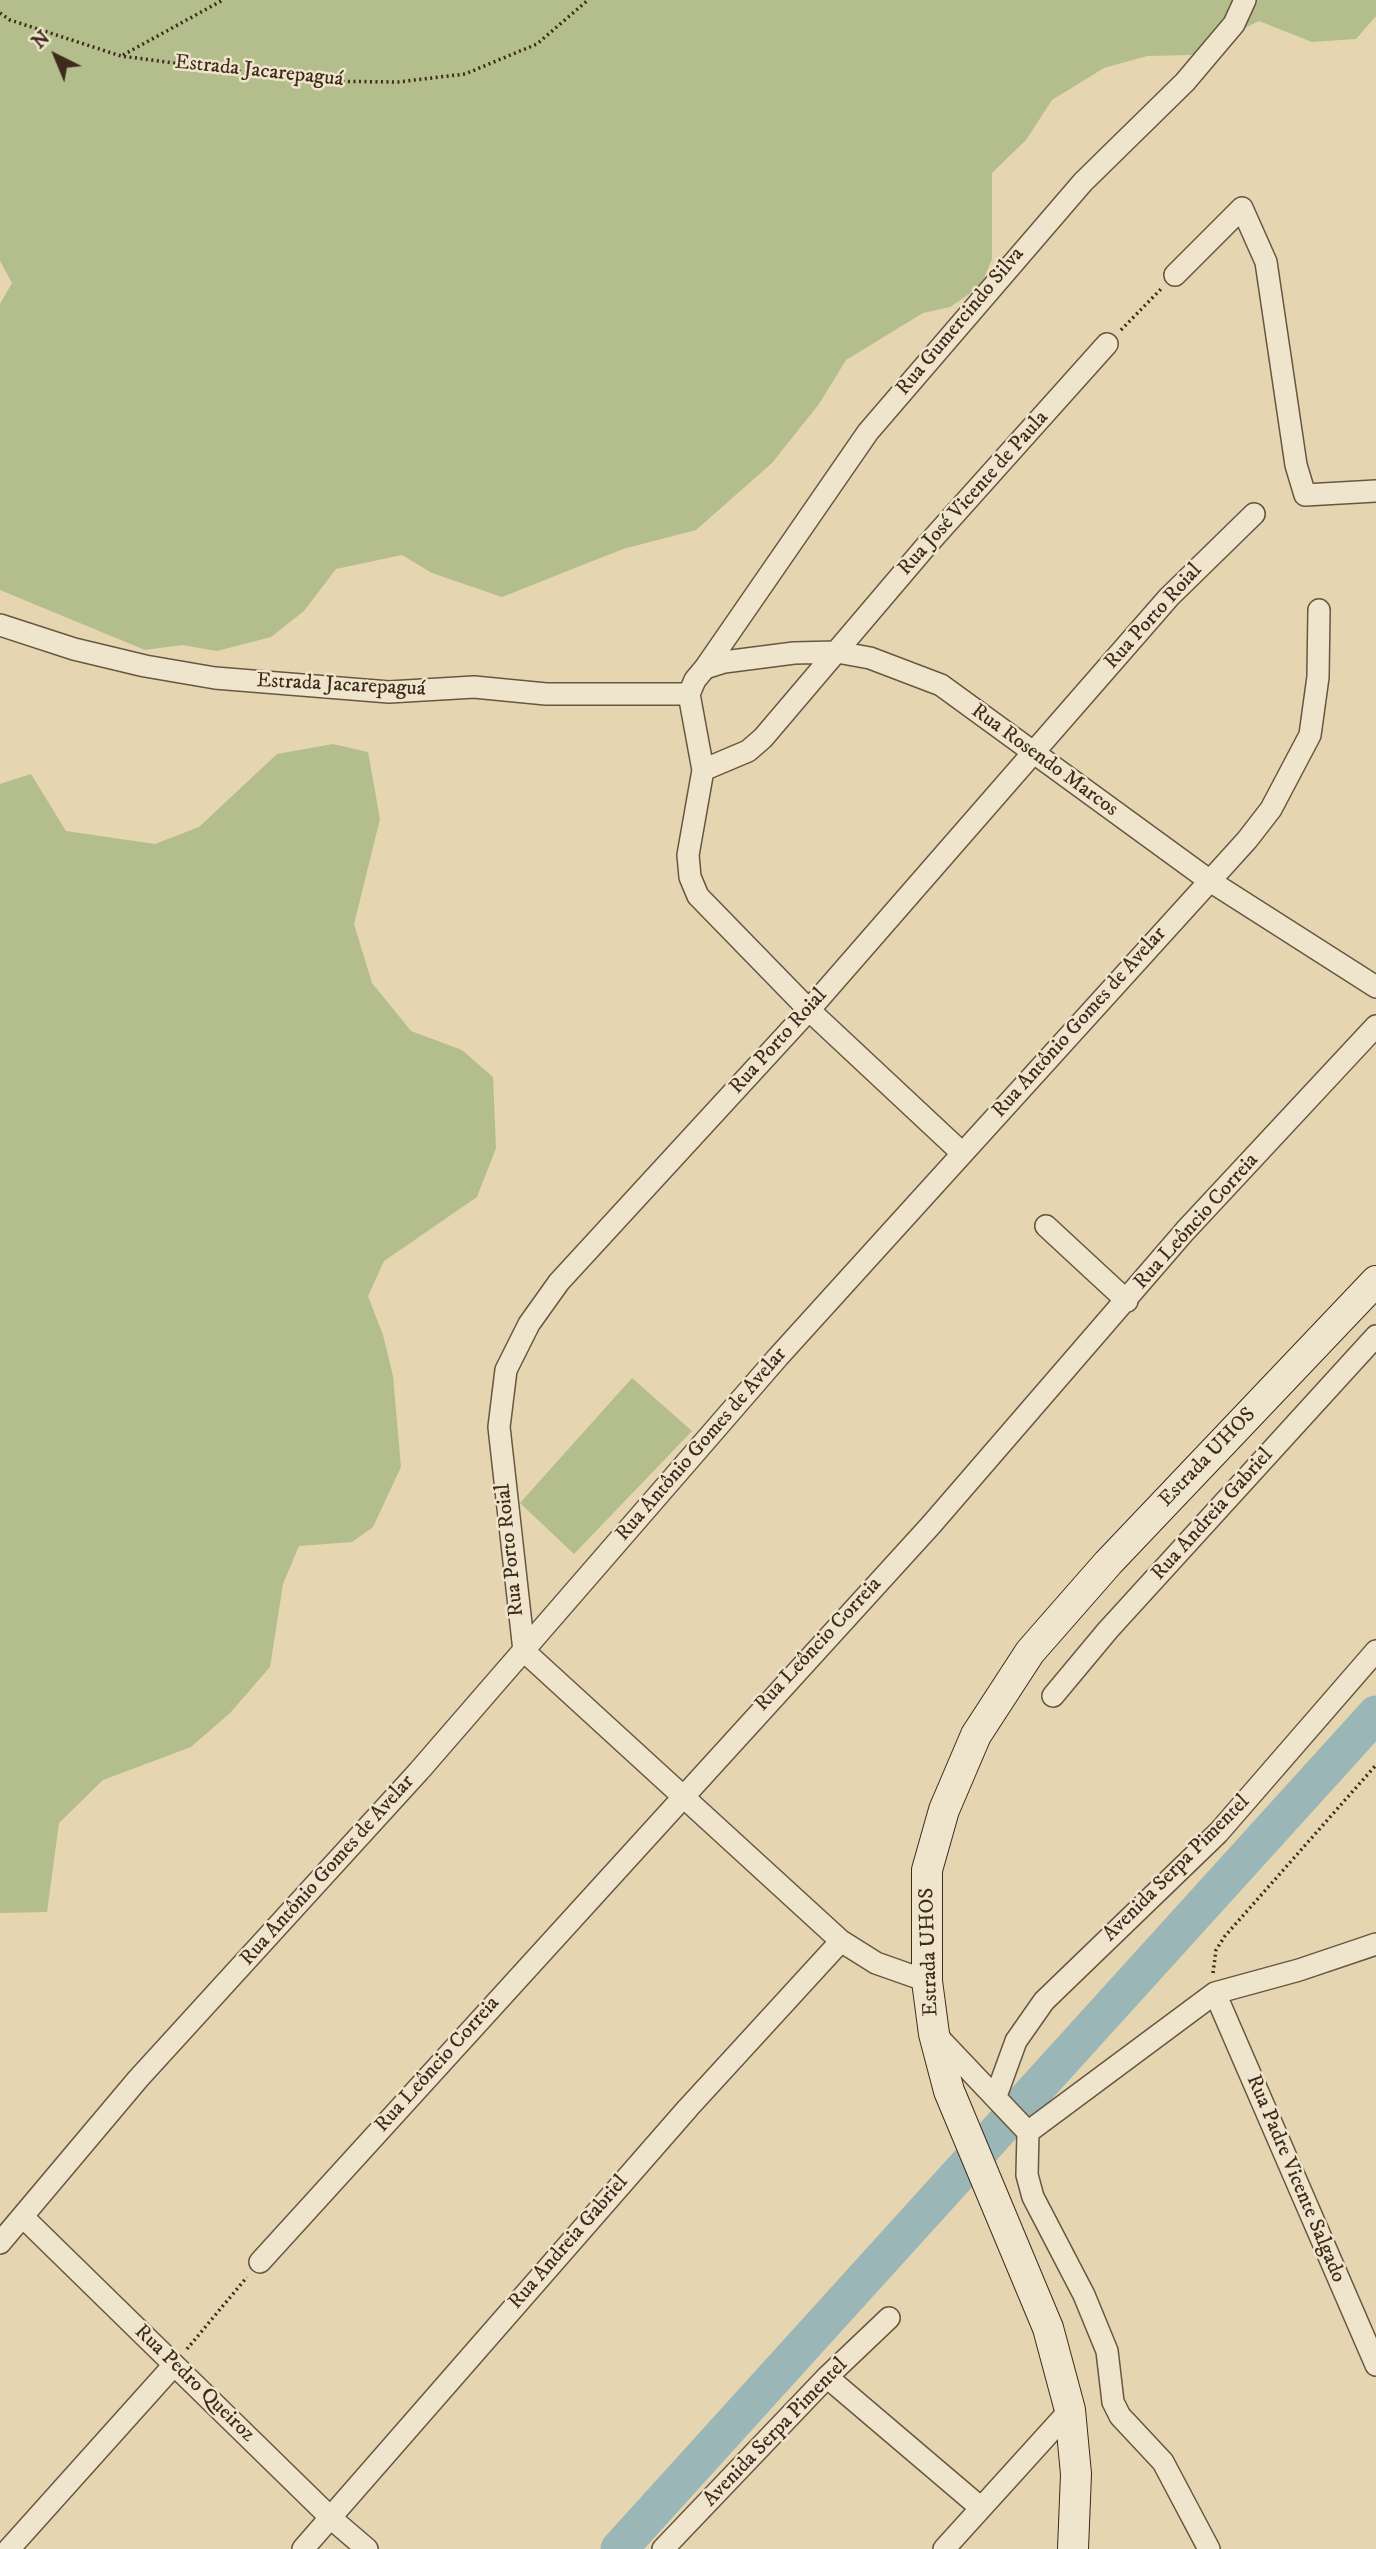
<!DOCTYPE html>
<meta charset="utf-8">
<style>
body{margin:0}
#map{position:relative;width:1376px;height:2549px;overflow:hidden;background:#e6d5b1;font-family:"IM FELL DW Pica",serif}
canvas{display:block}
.north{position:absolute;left:21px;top:21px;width:70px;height:70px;-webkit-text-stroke:5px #efe4cc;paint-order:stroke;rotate:317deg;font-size:19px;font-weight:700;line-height:28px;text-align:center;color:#3f2b1b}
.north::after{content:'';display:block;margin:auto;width:24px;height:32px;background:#3f2b1b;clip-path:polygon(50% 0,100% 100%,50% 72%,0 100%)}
</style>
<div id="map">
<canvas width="1376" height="2549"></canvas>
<div class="north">N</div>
</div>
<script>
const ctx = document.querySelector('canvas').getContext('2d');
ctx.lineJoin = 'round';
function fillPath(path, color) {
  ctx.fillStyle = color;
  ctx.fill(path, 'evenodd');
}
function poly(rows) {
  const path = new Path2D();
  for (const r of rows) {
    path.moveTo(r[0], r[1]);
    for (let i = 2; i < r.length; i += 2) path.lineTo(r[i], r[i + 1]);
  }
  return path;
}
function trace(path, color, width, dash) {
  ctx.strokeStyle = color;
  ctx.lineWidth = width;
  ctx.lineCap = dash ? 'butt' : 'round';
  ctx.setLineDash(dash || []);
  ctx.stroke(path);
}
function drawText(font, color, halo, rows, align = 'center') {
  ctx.font = font + ' "IM FELL DW Pica",serif';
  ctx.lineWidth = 5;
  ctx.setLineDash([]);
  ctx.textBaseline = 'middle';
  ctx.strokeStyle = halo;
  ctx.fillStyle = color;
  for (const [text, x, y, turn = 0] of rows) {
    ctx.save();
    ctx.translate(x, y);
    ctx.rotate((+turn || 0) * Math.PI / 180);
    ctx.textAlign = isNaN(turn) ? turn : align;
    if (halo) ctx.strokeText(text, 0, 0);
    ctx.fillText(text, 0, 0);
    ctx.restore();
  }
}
fillPath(poly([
 [0,0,1376,0,1376,16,1356,39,1312,42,1259,21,1191,55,1147,56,1104,68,1052,100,1026,140,992,173,992,259,981,286,950,307,923,313,846,360,819,404,772,463,696,530,623,549,502,597,432,573,402,555,336,569,304,611,271,637,217,651,182,645,145,650,0,590,0,304,12,283,0,261],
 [333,744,368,752,380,819,354,924,372,983,411,1031,462,1050,493,1077,496,1148,477,1197,384,1261,368,1296,383,1335,393,1376,401,1467,373,1527,352,1542,299,1546,283,1584,270,1667,230,1713,191,1747,103,1780,59,1823,47,1912,0,1913,0,784,31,774,66,831,155,844,199,827,277,754],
 [632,1378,692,1431,574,1554,520,1503]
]), '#b4bd8c');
trace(poly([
 [619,2549,1376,1714]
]), '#9bb6b7', 37);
const street = poly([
 [1175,275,1242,208,1266,262,1296,465,1305,495,1376,491],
 [0,625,74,649,145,666,215,678,389,692,474,687,546,694,689,694],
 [705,668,868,432,1083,182,1185,82,1234,24,1245,0],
 [703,770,748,751,763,738,927,545,1107,344],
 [962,1153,809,1010,698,896,690,877,688,855,703,770,689,694,695,680,705,668,724,662,794,653,837,652,870,658,941,685,1210,881,1376,987],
 [1046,1226,1127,1301],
 [1053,1696,1108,1630,1376,1336],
 [927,1981,876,1963,841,1941,524,1651,499,1427,506,1370,529,1324,559,1282,809,1010,1169,597,1254,514],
 [1215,1993,1376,2365],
 [936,2035,1028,2132,1027,2175,1033,2197,1084,2295,1107,2351,1113,2402,1120,2416,1163,2462,1209,2549],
 [996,2096,1016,2041,1044,2001,1218,1833,1376,1651],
 [1028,2132,1215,1993,1299,1970,1376,1944],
 [23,2217,332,2519,367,2549],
 [0,2243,138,2079,419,1771,778,1357,1247,840,1271,809,1310,735,1318,677,1319,610],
 [260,2262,931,1525,1185,1231,1376,1026],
 [827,2377,981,2508],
 [9,2549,174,2365],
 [303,2549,688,2108,841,1941],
 [663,2549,827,2377,889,2318],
 [944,2549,1070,2410]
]);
const secondary = poly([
 [1073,2549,1076,2474,1070,2410,1048,2328,949,2091,934,2034,927,1981,927,1870,944,1810,976,1735,1030,1652,1108,1563,1376,1281]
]);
trace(street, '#695640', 24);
trace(secondary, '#3f2b1b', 32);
trace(poly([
 [0,13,10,20,121,56,311,81,398,82,465,74,537,44,588,0],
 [123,55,223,0],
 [1121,330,1162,288],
 [1213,1973,1216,1950,1225,1936,1376,1765],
 [187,2349,247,2277]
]), '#3f2b1b', 3.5, [2, 3.5]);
trace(street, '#efe4cc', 21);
trace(secondary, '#efe4cc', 30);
drawText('21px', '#3f2b1b', '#efe4cc', [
 ["Estrada Jacarepaguá",259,72,6],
 ["Rua Gumercindo Silva",961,322,-50],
 ["Rua José Vicente de Paula",974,494,-48],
 ["Rua Porto Roial",1154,617,-48],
 ["Estrada Jacarepaguá",341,686,3],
 ["Rua Rosendo Marcos",1044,761,36],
 ["Rua Antônio Gomes de Avelar",1080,1023,-48],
 ["Rua Porto Roial",779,1042,-48],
 ["Rua Leôncio Correia",1197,1222,-48],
 ["Rua Antônio Gomes de Avelar",702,1445,-49],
 ["Estrada UHOS",1208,1458,-46],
 ["Rua Andreia Gabriel",1213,1515,-48],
 ["Rua Porto Roial",511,1550,-96],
 ["Rua Leôncio Correia",819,1645,-47],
 ["Avenida Serpa Pimentel",1177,1869,-45],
 ["Rua Antônio Gomes de Avelar",328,1871,-48],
 ["Estrada UHOS",930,1952,-92],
 ["Rua Leôncio Correia",438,2065,-48],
 ["Rua Padre Vicente Salgado",1295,2179,67],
 ["Rua Andreia Gabriel",569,2243,-49],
 ["Rua Pedro Queiroz",194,2384,44],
 ["Avenida Serpa Pimentel",776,2433,-46]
]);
</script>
